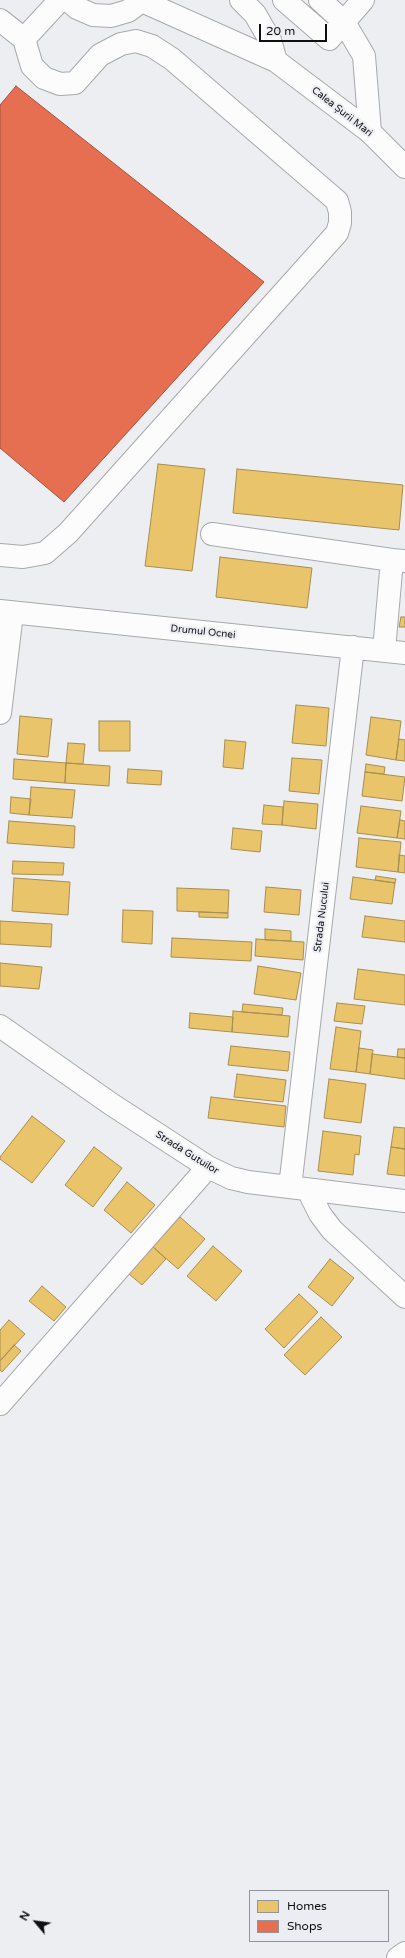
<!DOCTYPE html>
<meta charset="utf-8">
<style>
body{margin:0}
#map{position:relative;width:405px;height:1958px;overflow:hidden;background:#eceef1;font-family:"Varela Round",sans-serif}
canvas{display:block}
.legend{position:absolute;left:249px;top:1890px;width:140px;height:52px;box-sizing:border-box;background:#ebedf2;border:1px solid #939498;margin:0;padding:5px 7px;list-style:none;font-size:12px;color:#0f0f11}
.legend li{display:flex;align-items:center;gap:8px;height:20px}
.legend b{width:20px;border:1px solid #939498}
.north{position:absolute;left:16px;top:1902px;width:40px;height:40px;-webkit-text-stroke:3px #ebedf2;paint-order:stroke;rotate:299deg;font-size:11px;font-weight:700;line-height:16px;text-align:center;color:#0f0f11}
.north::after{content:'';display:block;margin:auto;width:14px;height:18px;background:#0f0f11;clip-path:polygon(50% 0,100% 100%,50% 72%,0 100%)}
.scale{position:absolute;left:259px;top:24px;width:68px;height:18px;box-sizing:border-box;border:2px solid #0f0f11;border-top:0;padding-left:5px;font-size:12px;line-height:14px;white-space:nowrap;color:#0f0f11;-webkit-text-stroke:3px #ebedf2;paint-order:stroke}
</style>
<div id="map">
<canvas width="405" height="1958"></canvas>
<ul class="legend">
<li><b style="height:11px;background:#e9c46a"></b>Homes</li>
<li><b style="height:11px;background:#e76f51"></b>Shops</li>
</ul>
<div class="north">N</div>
<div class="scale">20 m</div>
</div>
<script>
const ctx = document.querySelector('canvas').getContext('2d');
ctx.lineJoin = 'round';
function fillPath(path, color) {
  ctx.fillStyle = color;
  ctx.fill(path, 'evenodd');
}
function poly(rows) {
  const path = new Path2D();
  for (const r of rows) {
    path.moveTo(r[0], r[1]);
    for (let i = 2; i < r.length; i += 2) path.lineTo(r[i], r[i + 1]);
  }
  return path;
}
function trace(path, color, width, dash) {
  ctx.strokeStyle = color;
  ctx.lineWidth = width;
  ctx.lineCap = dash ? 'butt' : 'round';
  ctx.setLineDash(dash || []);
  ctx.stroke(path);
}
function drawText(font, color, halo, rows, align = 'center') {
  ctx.font = font + ' "Varela Round",sans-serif';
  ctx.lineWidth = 4;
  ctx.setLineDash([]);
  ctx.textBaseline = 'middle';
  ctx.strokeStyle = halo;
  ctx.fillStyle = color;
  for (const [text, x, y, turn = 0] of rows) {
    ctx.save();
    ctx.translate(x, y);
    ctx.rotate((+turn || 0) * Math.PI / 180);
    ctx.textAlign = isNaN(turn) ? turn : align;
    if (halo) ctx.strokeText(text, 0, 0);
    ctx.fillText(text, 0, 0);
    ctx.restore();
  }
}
const homes = poly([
 [158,464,205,469,192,571,145,566,158,464],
 [237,469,403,485,399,530,233,513,237,469],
 [220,557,312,568,307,608,216,597,220,557],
 [401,617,405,617,405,627,399,627,401,617],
 [296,705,329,708,326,746,292,743,296,705],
 [20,716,52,719,48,757,17,754,20,716],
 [371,717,401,721,396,760,366,755,371,717],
 [99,721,130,721,130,751,99,751,99,721],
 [399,739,405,740,405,761,396,760,399,739],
 [225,740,246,742,243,769,223,767,225,740],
 [68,743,85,744,83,764,66,763,68,743],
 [292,758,322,760,319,794,289,791,292,758],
 [14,759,66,763,65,783,13,779,14,759],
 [66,763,110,766,109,786,65,783,66,763],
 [366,764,385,767,384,774,365,772,366,764],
 [128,769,162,771,161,785,127,783,128,769],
 [365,772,405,777,402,801,362,796,365,772],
 [31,787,75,790,72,818,29,815,31,787],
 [11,797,31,799,29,815,10,813,11,797],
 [284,801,318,804,316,829,282,825,284,801],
 [264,805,283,807,282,825,262,824,264,805],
 [361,806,401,811,397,838,357,833,361,806],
 [400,820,405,821,405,839,397,838,400,820],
 [9,821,75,826,74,848,7,843,9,821],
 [233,828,262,831,260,852,231,849,233,828],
 [359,838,401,842,398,872,356,867,359,838],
 [399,855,405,856,405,873,398,872,399,855],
 [13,861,64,863,63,875,12,874,13,861],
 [376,876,396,879,395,883,375,880,376,876],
 [353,877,395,883,392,904,350,899,353,877],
 [14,878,70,882,68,915,12,911,14,878],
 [266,887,301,890,299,915,264,912,266,887],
 [177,888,229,890,228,913,177,911,177,888],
 [123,910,153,911,152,944,122,942,123,910],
 [199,912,228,913,228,918,199,917,199,912],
 [365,916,405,921,405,942,362,937,365,916],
 [0,921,52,924,51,947,0,944,0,921],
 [265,929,291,931,291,941,265,940,265,929],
 [172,938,252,942,251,961,171,957,172,938],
 [256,939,304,942,303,960,255,956,256,939],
 [0,963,42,967,39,989,0,986,0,963],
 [258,966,301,973,296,1000,254,994,258,966],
 [358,969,405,975,405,1005,354,999,358,969],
 [337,1003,365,1006,362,1024,334,1021,337,1003],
 [243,1004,283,1008,282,1015,242,1012,243,1004],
 [233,1011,290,1016,288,1037,232,1032,233,1011],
 [190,1013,233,1017,232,1032,189,1028,190,1013],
 [336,1027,361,1031,356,1072,330,1069,336,1027],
 [231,1046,290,1052,288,1071,228,1065,231,1046],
 [359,1048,373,1050,370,1074,356,1072,359,1048],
 [398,1049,405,1049,405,1058,397,1057,398,1049],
 [372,1054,405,1058,405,1079,370,1074,372,1054],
 [237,1074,286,1080,283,1102,234,1097,237,1074],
 [329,1079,366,1084,361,1123,324,1118,329,1079],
 [211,1097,286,1106,284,1127,208,1118,211,1097],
 [32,1116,65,1141,32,1183,0,1159,0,1157,32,1116],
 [394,1127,405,1128,405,1149,391,1147,394,1127],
 [323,1131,361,1136,359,1155,355,1154,353,1175,318,1171,323,1131],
 [94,1147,122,1168,93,1207,65,1185,94,1147],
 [391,1147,405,1149,405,1176,387,1174,391,1147],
 [127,1182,155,1205,131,1233,104,1210,127,1182],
 [180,1217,205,1239,178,1269,153,1247,180,1217],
 [213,1246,242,1271,216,1301,187,1276,213,1246],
 [153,1247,166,1259,142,1285,129,1274,153,1247],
 [330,1259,354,1278,332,1306,308,1287,330,1259],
 [42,1286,66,1307,54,1321,29,1301,42,1286],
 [299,1294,318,1312,284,1348,265,1329,299,1294],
 [321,1317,342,1337,305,1375,284,1355,321,1317],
 [9,1320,25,1334,0,1361,0,1330,9,1320],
 [14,1345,21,1351,2,1372,0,1370,0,1361,14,1345]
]);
fillPath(homes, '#e9c46a');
trace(homes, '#a88e4f', 1);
const shops = poly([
 [16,86,264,282,64,502,0,448,0,105,16,86]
]);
fillPath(shops, '#e76f51');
trace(shops, '#a6523e', 1);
const minor = poly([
 [284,0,329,39,363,0],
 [320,0,344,22,364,56,370,132],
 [0,20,24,39,60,0],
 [212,534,392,560],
 [0,555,23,557,45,553,68,533,337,233,340,223,340,212,337,201,172,59,152,46,136,41,121,44,100,55,75,83,60,84,44,78,32,66,24,39],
 [0,611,405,653],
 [384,650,392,560,405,561],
 [0,713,12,613],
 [0,1026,111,1104,208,1167,231,1178,248,1182,405,1201],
 [290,1187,353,647],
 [308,1190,320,1214,332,1230,405,1297],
 [0,1404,208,1167],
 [398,1958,405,1953]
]);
const major = poly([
 [68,0,77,8,93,15,111,16,128,11,143,0],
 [241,0,255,14,270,40,276,61],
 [142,1,276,61,370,132,405,167]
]);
trace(minor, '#a8a9ab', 24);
trace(major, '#a8a9ab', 24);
trace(minor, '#fcfcfd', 22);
trace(major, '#fcfcfd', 22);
drawText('10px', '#0f0f11', '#ebedf2', [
 ["Calea Șurii Mari",342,112,38],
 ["Drumul Ocnei",203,632,6],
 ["Strada Nucului",322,917,-83],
 ["Strada Gutuilor",187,1153,32]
]);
</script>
